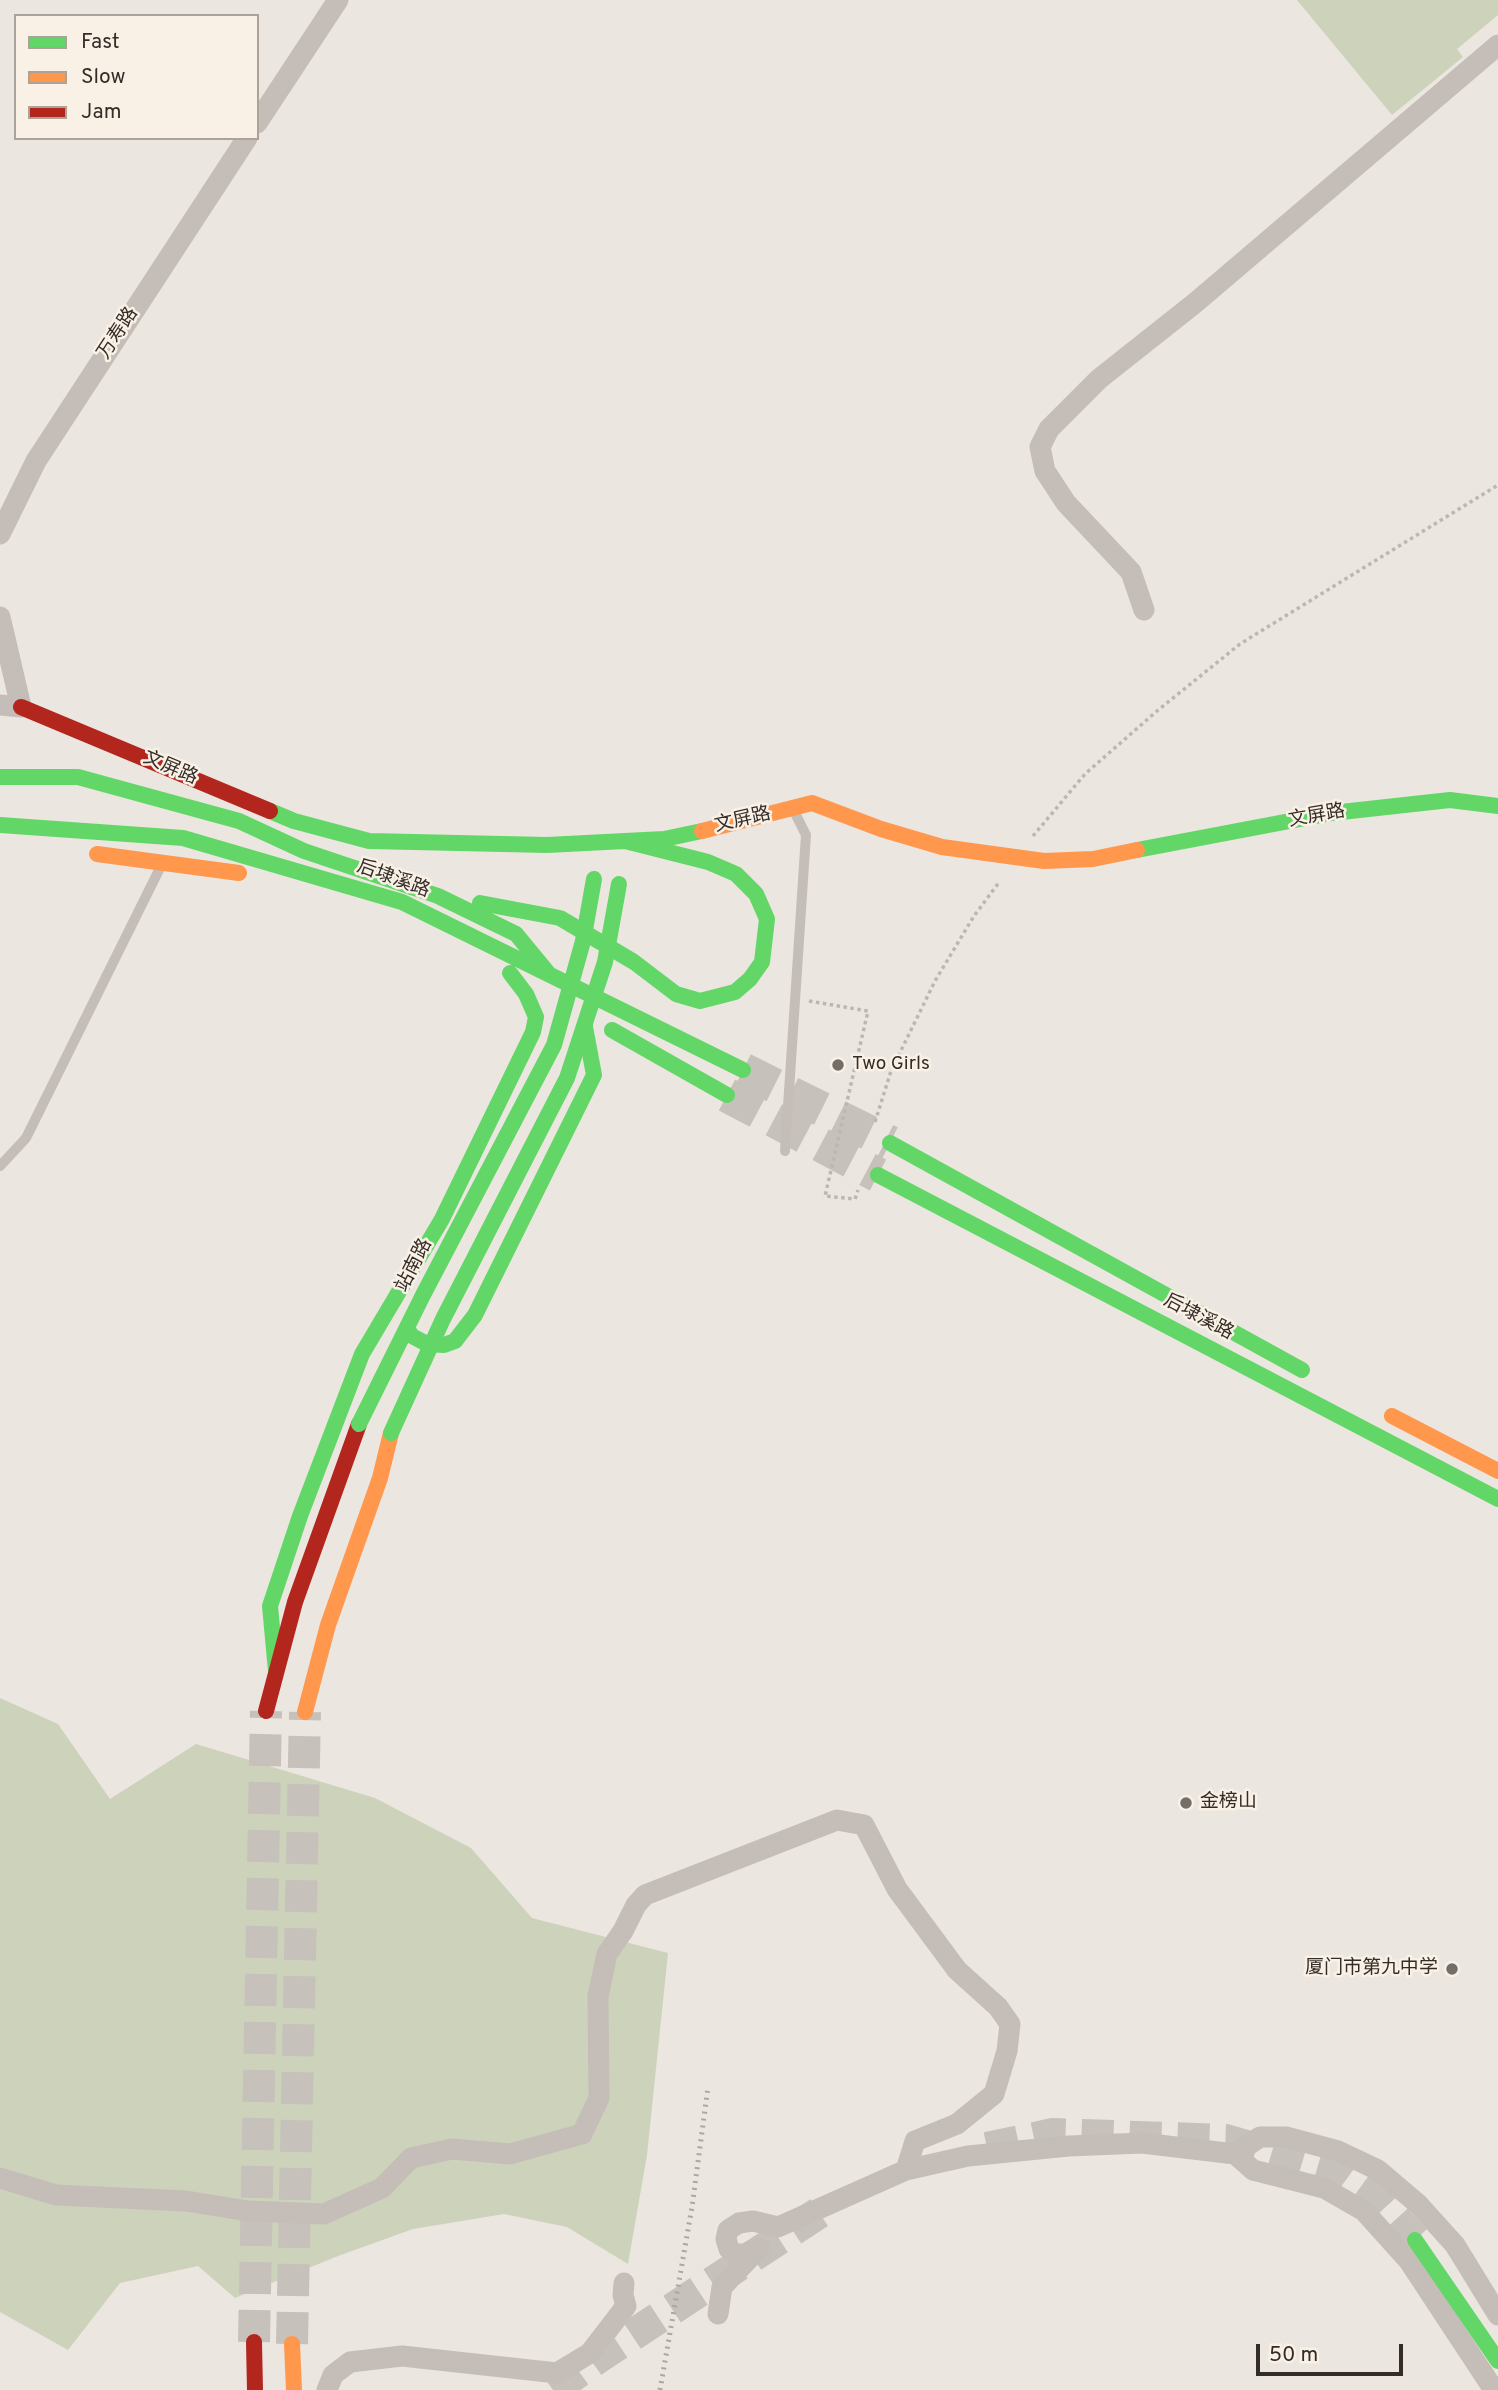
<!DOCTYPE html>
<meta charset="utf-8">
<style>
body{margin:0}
#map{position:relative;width:1498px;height:2390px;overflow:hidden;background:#ece6e0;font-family:Overpass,sans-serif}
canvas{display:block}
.legend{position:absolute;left:14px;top:14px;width:245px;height:126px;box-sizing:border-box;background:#f9f1e6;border:2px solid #aba29a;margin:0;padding:9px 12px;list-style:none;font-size:21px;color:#352c27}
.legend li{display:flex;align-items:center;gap:14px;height:35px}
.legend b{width:35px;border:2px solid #aba29a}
.scale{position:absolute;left:1256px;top:2344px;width:147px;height:32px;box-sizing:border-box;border:4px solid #352c27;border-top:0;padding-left:9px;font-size:21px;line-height:24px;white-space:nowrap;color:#352c27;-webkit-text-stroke:5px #f9f1e6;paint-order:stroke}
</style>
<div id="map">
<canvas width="1498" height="2390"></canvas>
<ul class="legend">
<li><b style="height:9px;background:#63d668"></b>Fast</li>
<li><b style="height:9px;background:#ff974d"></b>Slow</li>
<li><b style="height:9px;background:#b3261e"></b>Jam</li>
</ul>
<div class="scale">50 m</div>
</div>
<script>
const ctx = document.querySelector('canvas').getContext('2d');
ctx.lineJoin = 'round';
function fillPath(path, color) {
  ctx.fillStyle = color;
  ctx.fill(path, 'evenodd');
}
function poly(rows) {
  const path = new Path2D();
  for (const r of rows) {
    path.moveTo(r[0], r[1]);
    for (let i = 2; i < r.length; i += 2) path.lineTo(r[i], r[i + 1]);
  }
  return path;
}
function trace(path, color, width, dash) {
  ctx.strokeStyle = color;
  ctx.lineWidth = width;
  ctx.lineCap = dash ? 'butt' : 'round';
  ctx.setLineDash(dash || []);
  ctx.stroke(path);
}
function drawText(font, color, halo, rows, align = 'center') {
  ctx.font = font + ' Overpass,"Noto Sans SC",sans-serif';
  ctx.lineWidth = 5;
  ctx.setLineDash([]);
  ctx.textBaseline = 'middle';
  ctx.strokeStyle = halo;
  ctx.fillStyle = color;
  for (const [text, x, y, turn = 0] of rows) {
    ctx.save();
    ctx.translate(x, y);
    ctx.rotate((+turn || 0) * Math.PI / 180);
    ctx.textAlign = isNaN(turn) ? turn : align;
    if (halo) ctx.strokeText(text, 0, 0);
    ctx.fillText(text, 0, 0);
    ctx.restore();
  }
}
fillPath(poly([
 [1297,0,1498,0,1498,15,1457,49,1463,57,1392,115],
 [0,1698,58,1724,110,1799,196,1744,375,1798,471,1848,532,1918,668,1953,647,2155,628,2264,567,2227,504,2214,413,2229,338,2256,235,2298,198,2266,120,2283,68,2350,0,2312]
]), '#cdd2ba');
trace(poly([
 [987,2148,1053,2134,1226,2140,1341,2174,1381,2203,1415,2240],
 [254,2342,266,1711],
 [292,2344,305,1712],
 [553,2390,602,2355,820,2212]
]), '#c7c1bb', 32, [32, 16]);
trace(poly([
 [743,1070,890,1143],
 [727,1095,878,1175]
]), '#c7c1bb', 35, [35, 18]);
trace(poly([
 [1033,836,1085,774,1157,711,1240,644,1498,485],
 [809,1001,868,1011,825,1196,855,1199,858,1190],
 [875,1122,891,1071,935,981,974,916,1000,881]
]), '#beb7b1', 3.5, [3.5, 3.5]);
trace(poly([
 [785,1151,806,835,794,811],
 [0,1166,26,1138,160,868]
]), '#c5beb8', 10);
trace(poly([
 [257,123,338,0],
 [0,534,36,461,247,138],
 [1144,610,1131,572,1066,503,1045,471,1040,447,1049,429,1099,379,1195,303,1498,45],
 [0,617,21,707,0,705],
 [1235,2154,1260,2137,1286,2137,1338,2151,1378,2170,1418,2204,1455,2245,1498,2315],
 [0,2178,56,2195,186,2201,248,2211,324,2214,382,2188,411,2158,452,2149,510,2154,582,2134,599,2098,598,1996,607,1954,623,1931,636,1905,645,1895,837,1820,864,1825,897,1889,957,1970,998,2007,1010,2024,1007,2051,994,2094,957,2124,915,2141,906,2170],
 [758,2249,744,2254,735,2254,729,2249,726,2239,728,2230,739,2223,753,2221,778,2227,906,2170,968,2156,1069,2146,1142,2143,1235,2154,1253,2170,1324,2188,1364,2211,1409,2261,1494,2390],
 [718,2314,722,2287,759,2248],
 [327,2390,333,2375,350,2362,402,2356,557,2373,590,2353,626,2306,623,2295,624,2283]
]), '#c5beb8', 21);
trace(poly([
 [0,777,78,777,239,821,304,851,438,896,516,934,549,974],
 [270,811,294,821,369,841,547,845,664,839,702,831],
 [0,825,183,838,402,902,743,1070],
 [1137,850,1332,813,1450,800,1498,806],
 [480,903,560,918,634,962,676,994,700,1001,735,992,750,979,762,962,767,919,756,894,736,874,708,862,625,841],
 [612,1030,727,1095],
 [890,1143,1302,1370],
 [878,1175,1498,1499],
 [407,1329,412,1336,427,1344,444,1345,455,1341,475,1315,594,1075,585,1027],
 [276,1671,270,1606,300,1516,362,1354,442,1219,533,1032,536,1017,526,994,510,973],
 [1415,2240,1498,2361]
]), '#63d668', 16);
trace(poly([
 [702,831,812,803,881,829,942,847,1044,861,1093,859,1137,850],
 [97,854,239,873],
 [1392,1416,1498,1471],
 [305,1712,328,1625,380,1478,391,1433],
 [292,2344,294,2390]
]), '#ff974d', 16);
trace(poly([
 [21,707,270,811],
 [266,1711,295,1602,359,1424],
 [254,2342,255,2390]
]), '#b3261e', 16);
trace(poly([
 [660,2390,692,2207,708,2087]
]), '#aca7a3', 5, [2, 5]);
trace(poly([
 [359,1424,423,1295,554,1045,583,941,594,879],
 [391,1433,443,1319,567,1078,605,962,619,884]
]), '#63d668', 16);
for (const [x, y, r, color] of [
 [838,1065,7,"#756d68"],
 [1186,1803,7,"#756d68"],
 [1452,1969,7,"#756d68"]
]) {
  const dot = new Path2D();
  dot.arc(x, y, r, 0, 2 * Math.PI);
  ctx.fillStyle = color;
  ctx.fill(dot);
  trace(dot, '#f9f1e6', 2.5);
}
drawText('19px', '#352c27', '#f9f1e6', [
 ["万寿路",119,334,-57],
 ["文屏路",170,769,23],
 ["文屏路",1317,817,-10],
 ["文屏路",743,821,-13],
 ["后埭溪路",393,880,20],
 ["站南路",415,1266,-63],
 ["后埭溪路",1198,1318,28]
]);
drawText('19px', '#352c27', '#f9f1e6', [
 ["Two Girls",852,1065],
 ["金榜山",1200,1803],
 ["厦门市第九中学",1438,1969,"right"]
], 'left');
</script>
